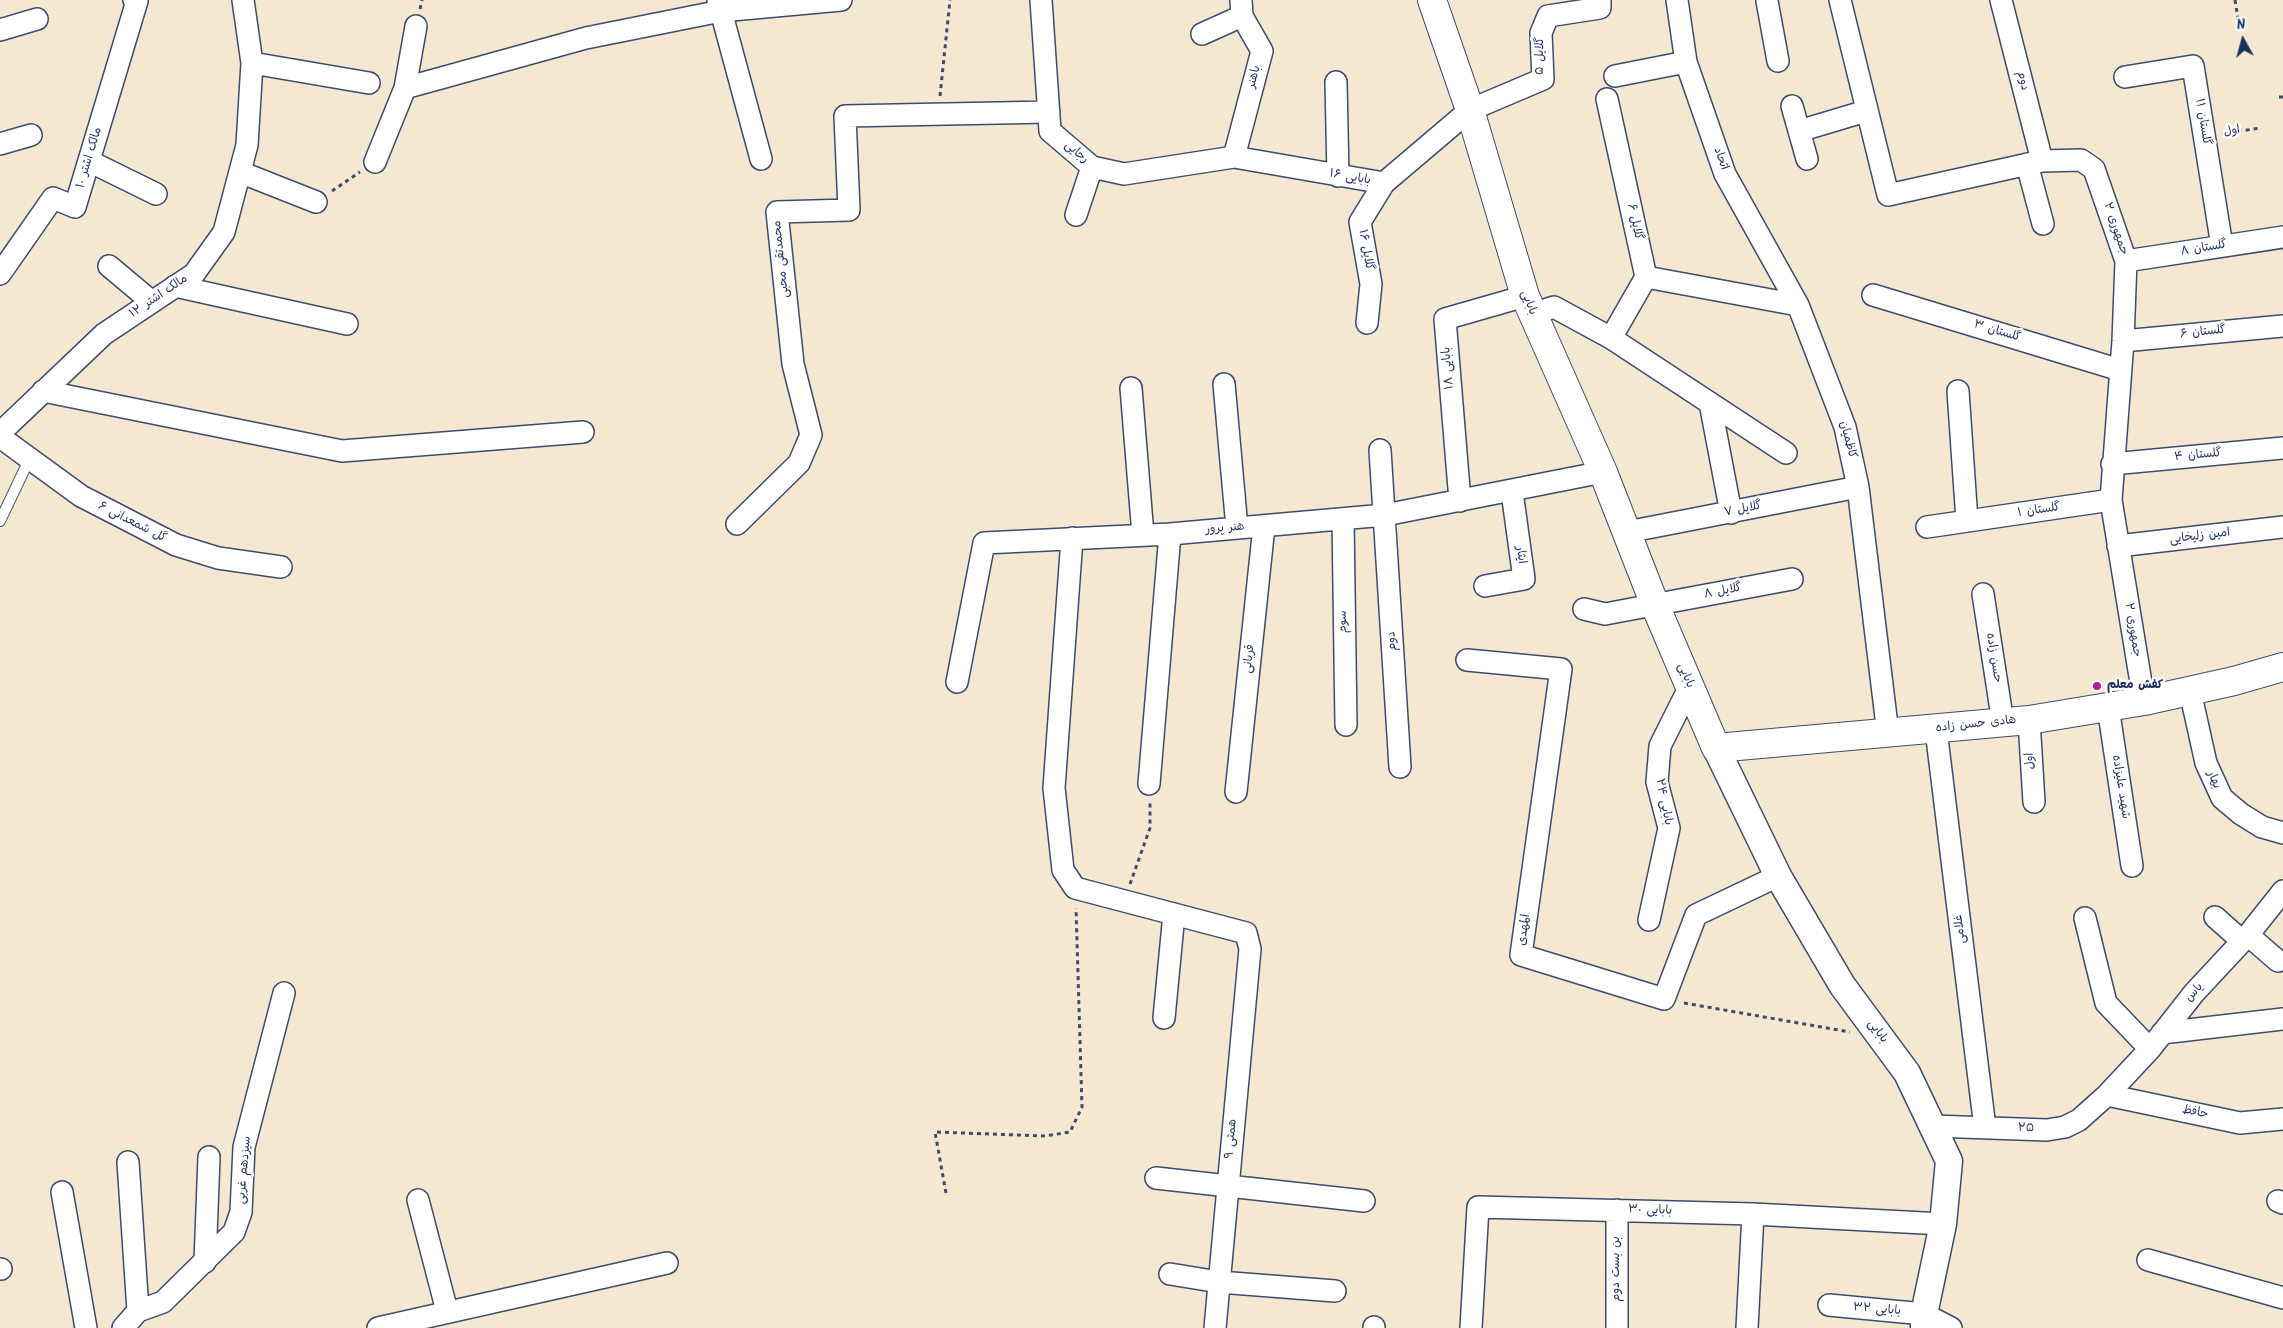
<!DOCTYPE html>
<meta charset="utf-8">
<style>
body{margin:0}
#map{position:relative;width:2283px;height:1328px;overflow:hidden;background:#f5e8d1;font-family:Kalam,sans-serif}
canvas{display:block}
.north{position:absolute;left:2218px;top:15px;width:50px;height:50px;-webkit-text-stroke:4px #fff;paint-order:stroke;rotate:353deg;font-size:14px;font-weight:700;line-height:20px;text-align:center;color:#1b2f5e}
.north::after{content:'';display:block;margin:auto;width:18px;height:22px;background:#1b2f5e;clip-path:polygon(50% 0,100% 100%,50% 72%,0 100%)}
</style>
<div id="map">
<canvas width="2283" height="1328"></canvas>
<div class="north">N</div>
</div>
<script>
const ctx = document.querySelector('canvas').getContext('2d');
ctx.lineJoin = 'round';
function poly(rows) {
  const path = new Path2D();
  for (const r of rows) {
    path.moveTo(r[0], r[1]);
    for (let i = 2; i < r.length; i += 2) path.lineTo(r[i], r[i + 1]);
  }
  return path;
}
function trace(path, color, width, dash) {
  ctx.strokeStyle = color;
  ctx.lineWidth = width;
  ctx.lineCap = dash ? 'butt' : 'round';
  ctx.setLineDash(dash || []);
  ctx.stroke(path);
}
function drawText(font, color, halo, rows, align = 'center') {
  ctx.font = font + ' Kalam,"Playpen Sans Arabic",sans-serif';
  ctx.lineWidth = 5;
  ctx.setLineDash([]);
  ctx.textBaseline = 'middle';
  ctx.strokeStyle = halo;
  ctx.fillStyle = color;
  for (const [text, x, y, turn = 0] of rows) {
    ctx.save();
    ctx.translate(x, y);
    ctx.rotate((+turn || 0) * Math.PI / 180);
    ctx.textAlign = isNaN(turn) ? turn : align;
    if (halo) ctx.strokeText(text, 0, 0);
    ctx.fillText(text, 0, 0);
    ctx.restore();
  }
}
const service = poly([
 [0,521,29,460]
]);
const minor = poly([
 [718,0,761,159],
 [1041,0,1050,131,1092,167,1124,174,1234,157,1384,183,1470,110,1543,79,1541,33,1548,16,1600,8,1600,0],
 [1677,0,1686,62,1725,174,1798,305,1845,427,1858,487,1888,734],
 [1840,0,1888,195,2042,161,2081,160,2094,169,2126,261,2123,341,2111,500,2144,701],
 [2001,0,2042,161],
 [1767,1,1778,61],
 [0,30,37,19],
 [1202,34,1242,16],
 [252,63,369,83],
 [1615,76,1686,62],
 [2125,77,2193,66,2222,246],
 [1336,82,1338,176],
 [405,88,586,38,721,11,841,0],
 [1607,99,1646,277,1611,338],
 [1792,106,1807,159],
 [1799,131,1866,111],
 [0,144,31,135],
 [1234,157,1262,51,1242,16,1241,0],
 [89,161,156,194],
 [375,162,405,88,416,26],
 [2027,164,2043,224],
 [240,172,316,202],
 [1076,215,1092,167],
 [2126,261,2283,237],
 [109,266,152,302],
 [0,274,53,198,75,207,137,1,134,0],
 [1646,277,1798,305],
 [175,286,347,324],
 [1873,295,2120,370],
 [1533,314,1554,307,1611,338,1786,453],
 [1367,323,1371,284,1360,222,1384,183],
 [2123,341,2283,326],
 [1224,384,1237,528],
 [1131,388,1143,535],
 [43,391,342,451,583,432],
 [1958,391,1967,521],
 [1710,403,1731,513],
 [0,433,104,334,194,274,224,232,247,145,252,63,243,0],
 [0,437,81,496,176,545,218,558,281,567],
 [1380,450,1400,767],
 [2112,464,2283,448],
 [1460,501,1445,319,1525,296],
 [1343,519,1346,725],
 [737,524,799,463,811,435,793,364,777,212,849,210,845,116,1049,112],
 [1927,527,2111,500],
 [1627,532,1858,487],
 [1072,538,1054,788,1063,870,1075,888,1246,933,1250,949,1215,1328],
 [2118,546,2283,527],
 [1485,586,1524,579,1512,492],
 [1983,594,2003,723],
 [1584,609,1605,614,1792,579],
 [1467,660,1561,669,1521,955,1664,999,1696,915,1778,876],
 [957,682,984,543,1170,534,1385,515,1603,472],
 [2190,691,2206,763,2222,798,2241,814,2262,827,2283,833],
 [2108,707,2132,866],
 [2029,720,2034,802],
 [1936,730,1985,1128],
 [1149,784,1170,534],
 [1236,792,1264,526],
 [2215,917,2242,941],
 [2085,918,2106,1003,2150,1049],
 [1649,920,1669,828,1657,782,1660,746,1689,688],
 [2248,935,2278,961],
 [1164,1018,1174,914],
 [2162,1033,2283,1019],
 [2107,1095,2240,1123,2283,1119],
 [1933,1126,2047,1130,2065,1127,2079,1120,2107,1095,2150,1049,2194,993,2248,935,2283,891],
 [128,1162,138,1311],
 [1156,1178,1364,1201],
 [62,1192,86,1328],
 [418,1200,447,1311],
 [2278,1201,2283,1203],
 [2148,1260,2283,1298],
 [205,1262,209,1157],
 [0,1269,1,1269],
 [1170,1274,1219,1282,1335,1291],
 [1829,1305,1924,1314,1951,1328],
 [1374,1327,1374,1328],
 [123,1328,138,1311,163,1302,234,1232,241,1212,244,1147,284,993],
 [378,1328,667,1263],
 [1471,1328,1478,1207,1753,1214,1943,1224],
 [1617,1328,1617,1210],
 [1747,1328,1753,1214]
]);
const tertiary = poly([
 [1716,748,1778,876,1842,985,1907,1073,1949,1161,1943,1224,1924,1314,1924,1328]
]);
const secondary = poly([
 [1432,0,1470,110,1525,296,1603,472,1655,605,1716,748,2029,720,2144,701,2234,681,2283,667]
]);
trace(service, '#3c4b6f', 12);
trace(minor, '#3c4b6f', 24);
trace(tertiary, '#3c4b6f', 29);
trace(secondary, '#3c4b6f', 30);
trace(poly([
 [2235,0,2239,25],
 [420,9,422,0],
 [940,96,950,0],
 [2279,97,2283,97],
 [2222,134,2260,128],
 [332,191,360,172],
 [1130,884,1150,828,1150,803],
 [1684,1003,1850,1032],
 [946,1193,935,1132,1045,1136,1070,1132,1082,1107,1076,908]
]), '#3c4b6f', 3, [4, 4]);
trace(service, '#fff', 10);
trace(minor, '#fff', 21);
trace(tertiary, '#fff', 26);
trace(secondary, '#fff', 28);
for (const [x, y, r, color] of [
 [2097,686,5,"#b5179e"]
]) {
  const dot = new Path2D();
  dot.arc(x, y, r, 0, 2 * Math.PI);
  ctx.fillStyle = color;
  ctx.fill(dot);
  trace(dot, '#fff', 2);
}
drawText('12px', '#1b2f5e', '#fff', [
 ["گلایل ۵",1541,56,-89],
 ["باهنر",1255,77,-75],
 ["دوم",2022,81,76],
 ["گلستان ۱۱",2202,122,81],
 ["اول",2232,132,-10],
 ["رجایی",1076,153,40],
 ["مالک اشتر ۱۰",90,158,-73],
 ["اتحاد",1720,159,70],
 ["بابایی ۱۶",1350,178,10],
 ["گلایل ۶",1634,222,78],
 ["جمهوری ۲",2115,229,71],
 ["گلستان ۸",2204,249,-9],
 ["گلایل ۱۶",1365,250,80],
 ["محمدتقی محبی",782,259,-96],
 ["مالک اشتر ۱۲",159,297,-34],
 ["بابایی",1528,303,69],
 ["گلستان ۳",1997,332,17],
 ["گلستان ۶",2203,333,-6],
 ["بابایی ۱۸",1449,368,-95],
 ["کاظمیان",1847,440,75],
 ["گلستان ۴",2198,456,-5],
 ["گلایل ۷",1743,510,-11],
 ["گلستان ۱",2039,511,-8],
 ["گل شمعدانی ۶",132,523,27],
 ["هنر پرور",1225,529,-5],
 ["امین زلیخایی",2200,537,-7],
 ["ایثار",1520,555,82],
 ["گلایل ۸",1723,592,-11],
 ["سوم",1344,622,-91],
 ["جمهوری ۲",2132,630,81],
 ["دوم",1393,641,-93],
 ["حسن زاده",1993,658,81],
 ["قربانی",1250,659,-84],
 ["بابایی",1685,676,67],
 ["هادی حسن زاده",1976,725,-6],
 ["اول",2031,761,-93],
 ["بهار",2213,780,66],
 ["شهید علیزاده",2120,787,81],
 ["بابایی ۲۴",1663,802,79],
 ["غلامی",1961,929,-97],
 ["المهدی",1525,930,-82],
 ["یاس",2195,993,-49],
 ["بابایی",1877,1032,53],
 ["حافظ",2195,1113,12],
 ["۲۵",2026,1129,1],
 ["همتی ۹",1232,1139,-85],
 ["سیزدهم غربی",245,1170,-85],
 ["بابایی ۳۰",1650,1211,2],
 ["بن بست دوم",1617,1269,-90],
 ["بابایی ۳۲",1877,1310,5]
]);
drawText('bold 12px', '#1b2f5e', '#fff', [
 ["کفش معلم",2107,686]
], 'left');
</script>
